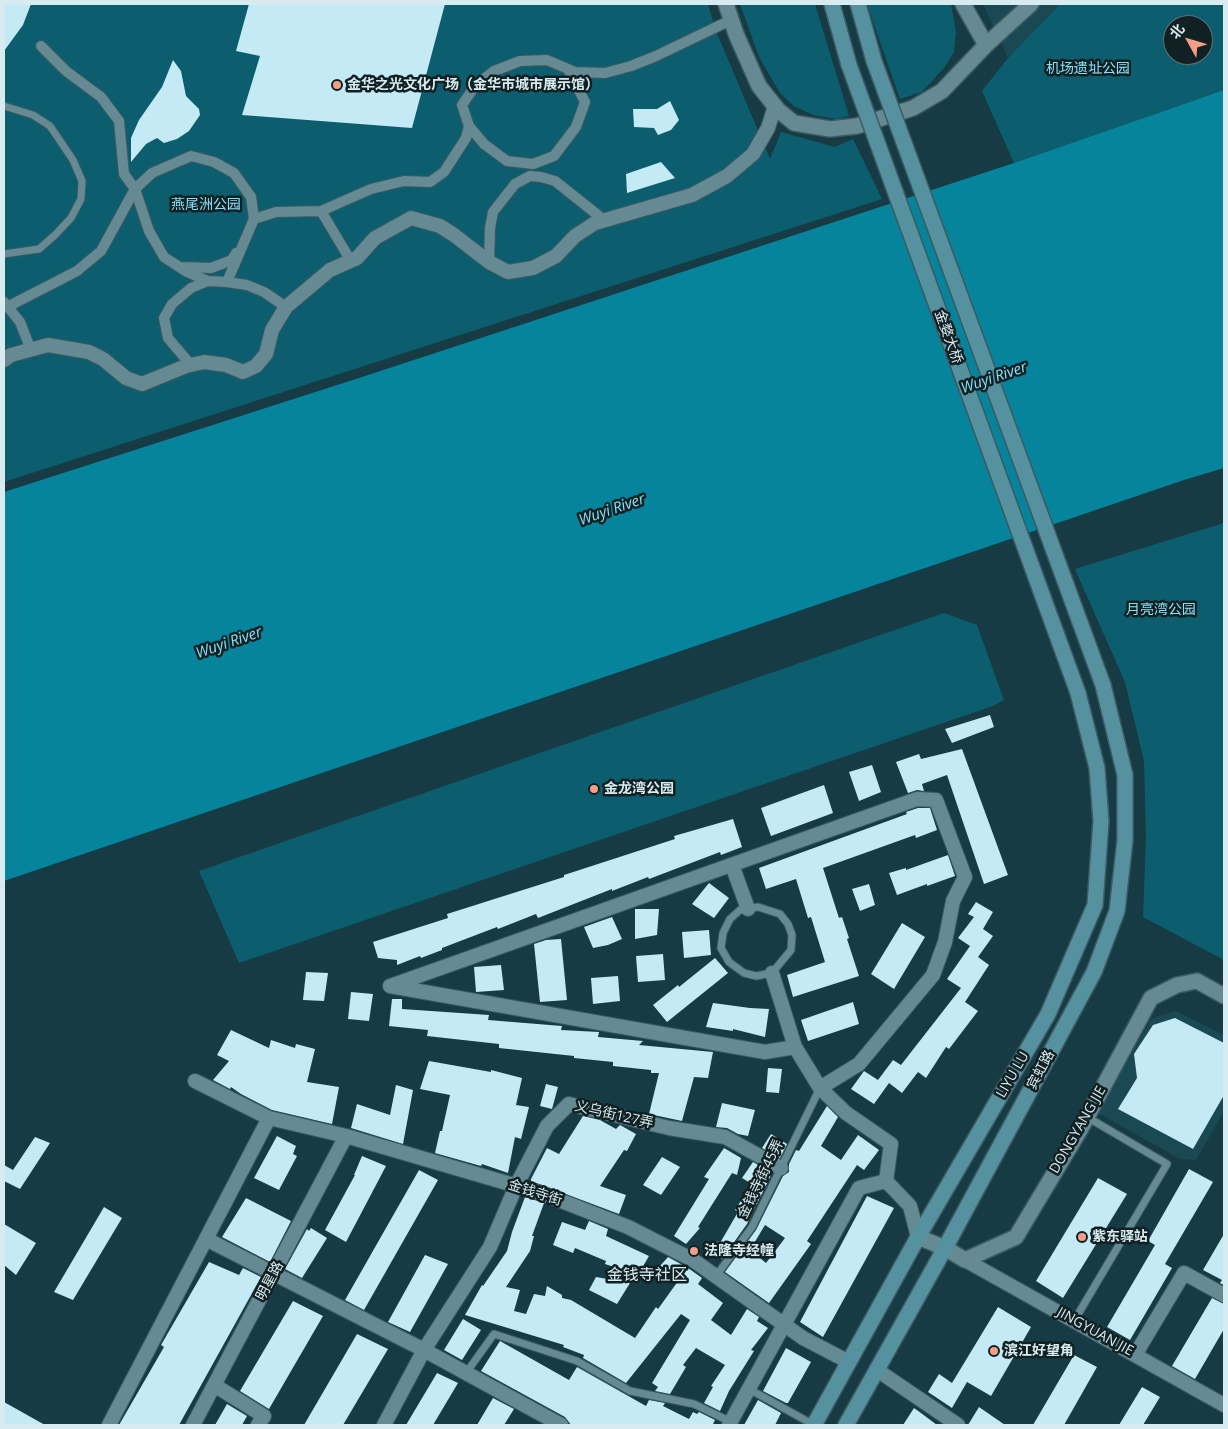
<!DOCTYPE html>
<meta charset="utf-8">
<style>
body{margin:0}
#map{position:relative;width:1228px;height:1429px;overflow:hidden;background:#173b44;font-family:"Open Sans","Noto Sans SC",sans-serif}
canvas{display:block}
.frame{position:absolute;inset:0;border:5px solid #d8ebf0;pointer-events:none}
.north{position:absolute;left:1163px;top:15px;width:50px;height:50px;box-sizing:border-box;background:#112023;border:1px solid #617175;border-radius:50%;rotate:309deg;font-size:14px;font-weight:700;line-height:20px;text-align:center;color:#d8ebf0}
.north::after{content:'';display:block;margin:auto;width:18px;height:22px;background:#f49e88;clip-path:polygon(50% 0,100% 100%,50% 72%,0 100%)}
</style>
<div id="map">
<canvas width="1228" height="1429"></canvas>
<div class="frame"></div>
<div class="north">北</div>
</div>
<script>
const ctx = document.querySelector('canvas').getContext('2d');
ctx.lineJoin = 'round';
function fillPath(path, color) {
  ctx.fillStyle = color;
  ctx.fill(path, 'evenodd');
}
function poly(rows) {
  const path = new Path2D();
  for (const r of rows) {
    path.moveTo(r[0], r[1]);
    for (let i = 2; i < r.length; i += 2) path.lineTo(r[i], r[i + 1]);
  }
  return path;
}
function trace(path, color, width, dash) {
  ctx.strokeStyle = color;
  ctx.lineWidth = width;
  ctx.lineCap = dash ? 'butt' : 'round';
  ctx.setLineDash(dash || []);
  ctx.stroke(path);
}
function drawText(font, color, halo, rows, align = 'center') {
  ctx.font = font + ' "Open Sans","Noto Sans SC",sans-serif';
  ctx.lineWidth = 5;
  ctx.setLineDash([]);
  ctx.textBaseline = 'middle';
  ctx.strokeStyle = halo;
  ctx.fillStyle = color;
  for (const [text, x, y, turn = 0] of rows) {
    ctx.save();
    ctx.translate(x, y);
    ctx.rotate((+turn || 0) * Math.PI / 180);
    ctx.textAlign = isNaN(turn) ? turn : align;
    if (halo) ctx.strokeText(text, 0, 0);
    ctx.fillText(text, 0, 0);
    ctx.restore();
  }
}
fillPath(poly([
 [983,4,1060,4,1008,58],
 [1176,1011,1224,1035,1224,1111,1196,1160,1180,1159,1098,1113,1152,1018]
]), '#1a4853');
fillPath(poly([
 [4,4,708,4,716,31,770,159,781,132,835,147,853,139,882,199,4,482],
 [740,4,815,4,849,116,837,119,813,115,794,106,780,93,759,57],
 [867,4,951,4,956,32,954,52,944,68,922,92,900,99],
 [1060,4,1224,4,1224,90,1014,163,982,91,1008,58],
 [1173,25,1203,25,1203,55,1173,55],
 [1224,523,1224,960,1143,917,1146,838,1144,761,1125,682,1075,569],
 [944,613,977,625,1004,700,993,706,239,963,199,871]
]), '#0c5e6e');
fillPath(poly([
 [1224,90,1224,468,1184,480,4,881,4,492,359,378,1014,163]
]), '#05849b');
fillPath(poly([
 [4,4,31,4,23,25,4,51],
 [249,4,445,4,412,128,242,115,260,56,236,51],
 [173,60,181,71,186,96,199,109,200,115,189,131,177,139,164,143,157,138,146,144,131,162,131,138,139,120,162,87],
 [670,101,679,120,671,130,658,135,654,128,634,127,633,109,657,109],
 [661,162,675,178,627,193,626,174],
 [990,715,994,727,952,743,945,729],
 [962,749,1008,875,984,884,947,775,922,784,924,791,917,790,908,793,896,762,919,754,921,759],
 [872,765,881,792,859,801,849,772],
 [824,785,833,813,771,836,761,808],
 [918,808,930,808,937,830,916,838,915,835,823,868,839,918,842,917,849,938,847,939,859,976,793,997,787,975,825,962,811,917,808,918,796,879,766,889,759,868,907,814,906,812],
 [733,819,742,847,721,855,720,852,649,879,648,877,612,891,612,889,538,918,536,914,498,929,497,927,442,948,442,950,421,958,420,956,397,965,397,960,378,958,373,942,448,918,447,914,564,877,564,875,675,839,674,836],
 [948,855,955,876,927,886,927,884,897,895,889,873,906,868,906,870],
 [709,883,729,898,714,918,692,904],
 [869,884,875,905,860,911,852,889],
 [976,902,993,912,983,929,993,936,978,957,989,965,965,1002,978,1011,949,1049,946,1047,926,1078,918,1072,902,1093,889,1083,874,1104,851,1089,864,1071,878,1080,893,1060,901,1065,961,988,947,979,970,946,958,938,974,917,968,914],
 [635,909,659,909,657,935,635,939],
 [612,917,622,939,608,945,593,948,584,927],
 [902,923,925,937,894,989,871,974],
 [709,930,711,955,684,958,682,932],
 [561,939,567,1000,540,1002,534,944,546,940],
 [663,954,665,980,638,982,636,956],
 [715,958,728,973,667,1022,653,1005,678,985,679,987],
 [501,965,504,990,476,992,474,967],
 [306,972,328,973,324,1001,303,1000],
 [618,976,620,1001,593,1004,591,978],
 [351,992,373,994,369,1021,348,1019],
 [392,999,402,999,402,1009,489,1015,488,1020,562,1026,561,1030,599,1032,598,1037,643,1041,639,1045,713,1052,708,1078,694,1077,682,1121,649,1114,659,1073,651,1073,651,1070,613,1066,613,1062,574,1058,574,1056,499,1048,499,1044,427,1036,428,1030,389,1026],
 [853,1002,859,1024,808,1041,801,1020],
 [713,1003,750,1008,769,1009,765,1037,733,1029,733,1031,706,1027],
 [1175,1018,1224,1043,1224,1095,1193,1149,1118,1109,1137,1078,1134,1054,1153,1025],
 [231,1030,269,1048,271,1040,295,1048,296,1044,315,1049,307,1082,339,1087,332,1124,272,1110,241,1094,231,1087,230,1089,213,1080,229,1061,217,1055],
 [429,1061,491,1072,491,1070,522,1078,516,1105,529,1107,521,1139,515,1137,508,1173,482,1164,481,1166,435,1153,440,1131,442,1131,450,1095,420,1089],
 [768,1068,782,1069,779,1093,766,1092],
 [546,1084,558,1087,552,1109,540,1106],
 [396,1085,413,1090,403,1144,351,1128,357,1104,390,1115],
 [722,1103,755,1110,748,1136,738,1134,727,1128,716,1127],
 [827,1106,838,1117,821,1146,841,1160,858,1135,879,1150,864,1170,857,1165,807,1241,811,1244,769,1303,725,1272,756,1230,783,1176,789,1172,789,1164,796,1150,799,1151],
 [765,1225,785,1238,766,1263,750,1250],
 [583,1116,600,1120,616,1129,620,1125,636,1134,627,1151,624,1150,600,1186,626,1195,619,1214,531,1181,531,1179,547,1148,559,1154],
 [771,1134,787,1144,780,1158,762,1148],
 [277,1136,296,1146,293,1154,297,1156,279,1190,254,1178],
 [35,1137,50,1143,20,1189,4,1181,4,1165,13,1170],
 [724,1148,741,1158,737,1175,732,1173,698,1227,700,1228,686,1244,674,1236,709,1179,704,1177],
 [362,1156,386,1166,346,1242,325,1230,355,1175,354,1175],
 [662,1157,680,1167,661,1195,643,1185],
 [753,1162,772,1173,747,1224,722,1259,710,1251,718,1241,720,1243,738,1212,735,1210,752,1184,742,1178],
 [1189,1169,1213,1182,1165,1264,1172,1268,1130,1340,1107,1327,1155,1245,1148,1241],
 [419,1170,438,1180,364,1310,345,1300],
 [1098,1178,1127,1194,1063,1298,1036,1281],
 [867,1196,894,1208,823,1337,800,1322],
 [525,1197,544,1203,532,1236,534,1236,530,1251,506,1287,520,1290,514,1311,526,1314,534,1294,545,1296,547,1286,562,1295,562,1298,571,1300,635,1338,656,1307,658,1309,681,1277,660,1266,668,1257,688,1268,702,1278,698,1284,723,1303,711,1320,731,1335,747,1309,759,1317,757,1321,768,1328,751,1350,754,1351,729,1391,720,1411,704,1403,713,1387,711,1386,725,1365,696,1348,683,1365,686,1367,670,1394,655,1391,658,1387,652,1383,690,1320,681,1314,626,1383,583,1358,584,1355,563,1347,564,1345,465,1315,482,1285,483,1286,507,1251,512,1232],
 [246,1198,291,1221,270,1262,222,1237],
 [104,1207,122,1218,73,1300,54,1292],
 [589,1221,608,1229,606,1236,649,1256,638,1275,605,1264,606,1261,575,1248,573,1253,553,1245,562,1222,585,1230],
 [4,1224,36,1243,16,1275,4,1265],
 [311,1228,327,1238,302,1278,285,1269,307,1229,309,1231],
 [1224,1234,1224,1285,1220,1283,1222,1280,1203,1270],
 [425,1255,448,1264,410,1332,388,1322],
 [209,1262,239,1275,243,1268,261,1277,179,1425,119,1425,164,1347,161,1345],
 [596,1277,630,1283,617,1304,589,1290],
 [1212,1298,1224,1304,1224,1329,1195,1379,1172,1366],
 [293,1301,323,1316,269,1409,240,1391],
 [998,1307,1031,1327,991,1396,967,1382,952,1408,928,1392,939,1374,952,1383],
 [463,1319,481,1330,462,1360,444,1350],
 [357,1334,388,1349,343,1425,304,1425],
 [500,1341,569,1380,577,1367,646,1406,649,1400,665,1403,663,1406,689,1419,693,1412,697,1414,699,1412,715,1420,713,1424,716,1425,571,1425,565,1417,481,1371],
 [786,1348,811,1362,788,1403,786,1403,763,1391],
 [1074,1355,1097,1367,1064,1425,1033,1425],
 [437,1373,458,1383,433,1425,406,1425],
 [1142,1387,1160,1397,1143,1425,1119,1425],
 [493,1398,514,1409,504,1425,477,1425],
 [758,1400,781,1413,775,1425,744,1425],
 [4,1402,45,1425,4,1425],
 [227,1404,247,1416,242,1425,215,1425],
 [979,1407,1005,1425,968,1425],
 [914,1408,921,1413,937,1425,903,1425]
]), '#c3eaf5');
const service = poly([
 [4,106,33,115,50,126,73,160,82,181,81,199,71,218,55,235,39,249,4,254],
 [758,907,780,914,788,924,792,935,791,950,772,973,756,976,744,973,729,962,721,948,723,933,730,919,740,910,758,907],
 [716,1276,752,1227,820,1088],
 [1074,1321,1167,1164,1087,1117],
 [466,1373,494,1334,577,1361,630,1391,694,1404,731,1422],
 [749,1389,814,1425]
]);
const pedestrian = poly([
 [41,46,66,71,101,97,119,121,124,174,135,189,149,231,164,257,187,272,208,281],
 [469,126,484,144,507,161,533,164,554,156,576,127,585,102,568,69],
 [321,211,351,261],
 [489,262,490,228,493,212,515,184,530,176,541,177,555,181,604,220],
 [180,267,211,268,232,260,236,253],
 [227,282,254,219,276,212,321,211,371,189,404,181,430,182,444,172,466,138,469,126,462,105,475,86,494,71,520,61,547,60,575,72,605,73,631,66,656,56,731,20],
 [4,302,20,322,31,350],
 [7,307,77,271,101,251,135,189,152,173,191,156,214,162,234,173,251,197,254,219,252,223],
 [191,365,168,338,164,318,172,304,191,288,208,281,227,282,247,285,264,292,286,307]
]);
const minor = poly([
 [4,360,11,355,48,345,89,352,103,359,126,378,142,384,186,366,204,362,226,365,243,372,256,366,266,354,272,330,286,307,330,270,357,258,375,238,411,218,440,226,454,235,489,262,508,272,533,268,556,256,575,236,595,223,692,195,727,176,753,154,768,128,775,106],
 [732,865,748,909],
 [772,973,795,1047,820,1088,846,1113,891,1144,886,1181,910,1206,918,1237],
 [795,1047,765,1052,390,986,917,799,936,800,965,877,953,901,945,942,933,975,859,1064,820,1088],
 [195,1081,269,1118,346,1136,541,1193,628,1227,693,1260,803,1338,849,1362],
 [206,1239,424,1350,561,1425],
 [965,1260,1224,1405],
 [1135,1355,1184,1273,1224,1295],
 [877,1370,958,1425],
 [214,1385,264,1416,258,1425],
 [109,1425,269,1118],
 [193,1425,346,1136],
 [384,1425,424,1350,490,1247,516,1186,547,1126,569,1104,669,1128,725,1137,781,1168],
 [729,1425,859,1188,886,1181]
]);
const tertiary = poly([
 [726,4,736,34,759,86,778,110,794,123,830,129,857,126,913,108,942,91,986,45,963,4],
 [986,45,1031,4],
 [918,1237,945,1248,965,1260,1016,1237,1080,1130,1151,998,1177,985,1197,981,1224,996]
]);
const secondary = poly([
 [832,4,849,65],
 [858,4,874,61],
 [814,1425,918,1237,1048,1014,1095,905,1101,821,1097,768,1078,693],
 [846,1425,945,1248,1094,972,1117,911,1125,840,1125,775,1103,685]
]);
trace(service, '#3c5a61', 9);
trace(pedestrian, '#3c5a61', 12);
trace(minor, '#3c5a61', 16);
trace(tertiary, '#3c5a61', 18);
trace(secondary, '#3c5a61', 18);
trace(service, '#658a93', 7);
trace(pedestrian, '#658a93', 10);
trace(minor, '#658a93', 14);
trace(tertiary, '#658a93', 15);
trace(secondary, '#55919f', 15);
const secondaryBridge = poly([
 [874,61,1103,685],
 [849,65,1078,693]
]);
trace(secondaryBridge, '#3c5a61', 18, []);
trace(secondaryBridge, '#55919f', 15);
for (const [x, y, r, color] of [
 [337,85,5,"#f49e88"],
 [594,789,5,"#f49e88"],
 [1082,1237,5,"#f49e88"],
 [694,1251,5,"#f49e88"],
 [994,1351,5,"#f49e88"]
]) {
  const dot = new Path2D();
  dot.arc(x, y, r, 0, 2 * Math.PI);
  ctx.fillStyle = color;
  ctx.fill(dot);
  trace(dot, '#112023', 2);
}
drawText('14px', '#86e1f7', '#112023', [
 ["机场遗址公园",1088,69],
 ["燕尾洲公园",206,205],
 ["月亮湾公园",1161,610]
]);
drawText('bold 14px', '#d8ebf0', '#112023', [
 ["金华之光文化广场（金华市城市展示馆）",347,85],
 ["金龙湾公园",604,789],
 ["紫东驿站",1092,1237],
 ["法隆寺经幢",704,1251],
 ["滨江好望角",1004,1351]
], 'left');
drawText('14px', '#d8ebf0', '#112023', [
 ["金婺大桥",948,337,70],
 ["宾虹路",1041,1070,-62],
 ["LIYU LU",1013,1075,-60],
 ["义乌街127弄",614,1115,13],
 ["DONGYANG JIE",1078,1130,-60],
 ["金钱寺街45弄",761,1179,-64],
 ["金钱寺街",535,1193,18],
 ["明星路",270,1281,-62],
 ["JINGYUAN JIE",1095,1332,29]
]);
drawText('italic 15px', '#86e1f7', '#112023', [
 ["Wuyi River",994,378,-19],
 ["Wuyi River",612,510,-19],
 ["Wuyi River",229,643,-19]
]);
drawText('16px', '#d8ebf0', '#112023', [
 ["金钱寺社区",647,1275]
]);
</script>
